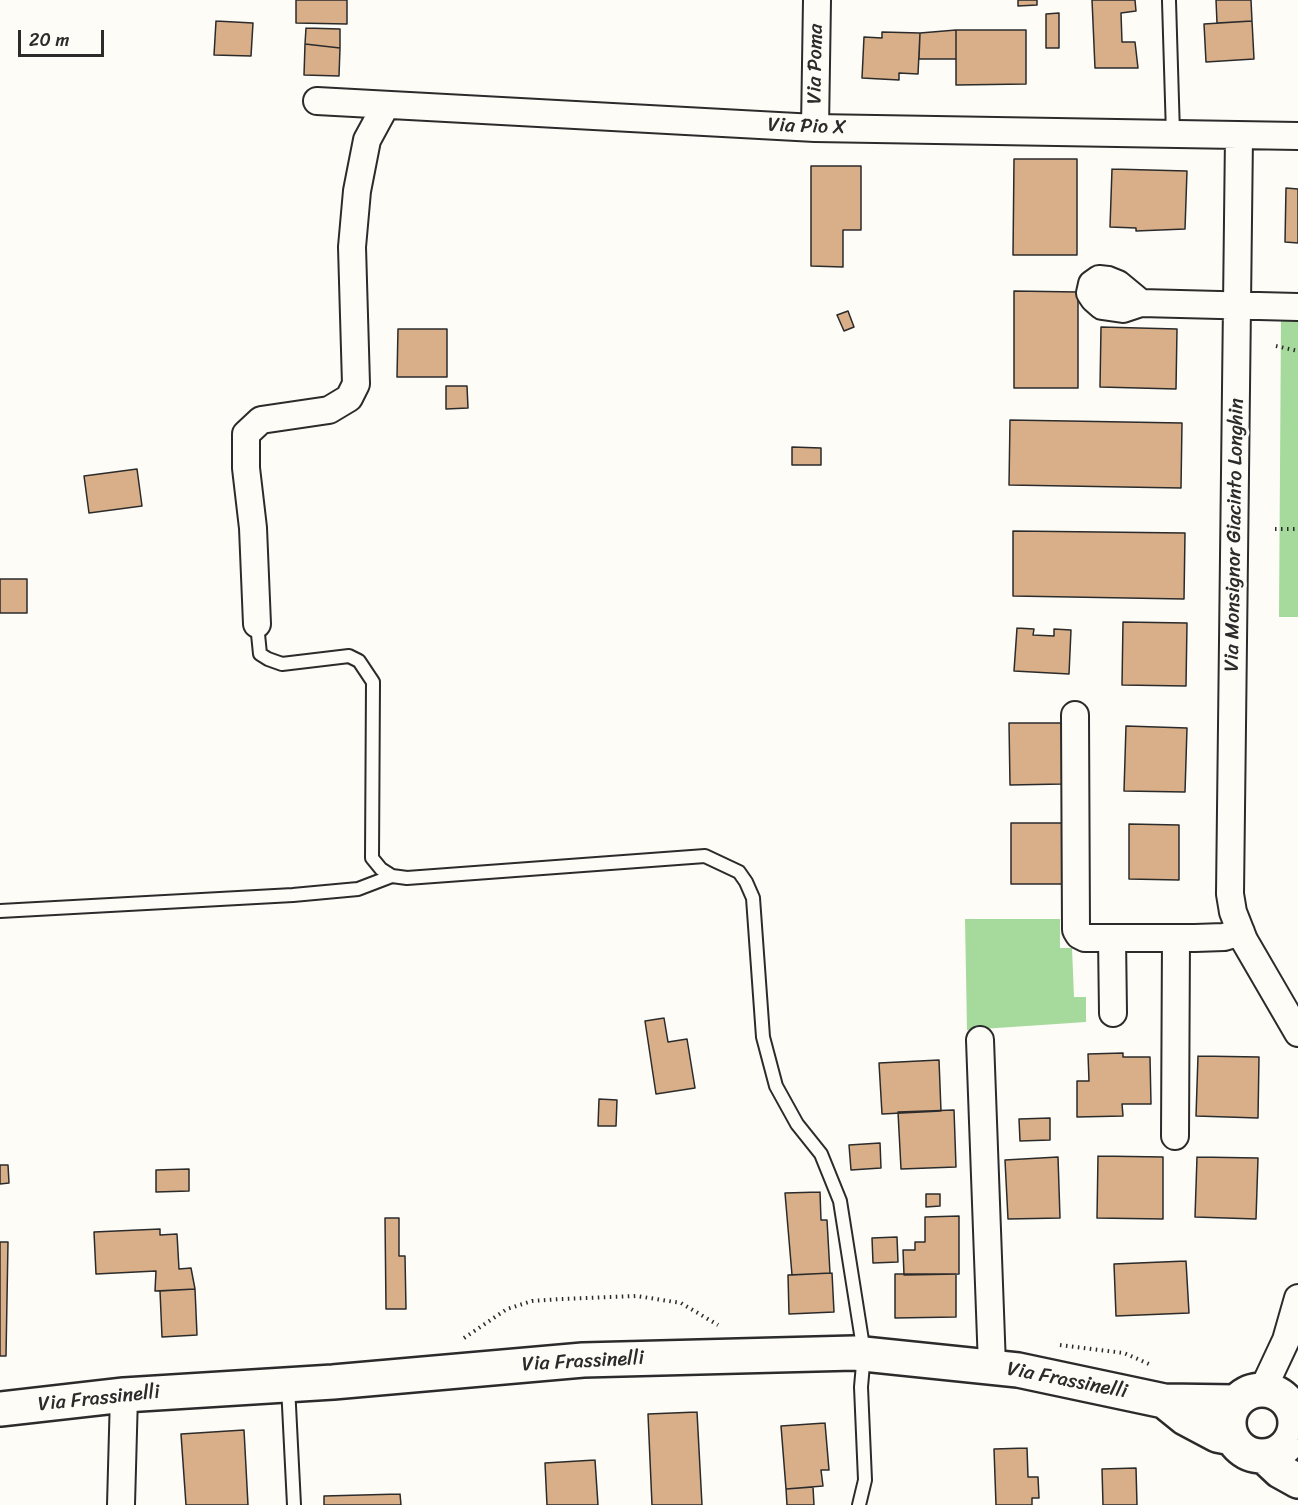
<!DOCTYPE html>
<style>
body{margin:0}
#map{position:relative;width:1298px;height:1505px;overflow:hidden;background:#fdfcf7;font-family:Sriracha,sans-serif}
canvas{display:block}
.scale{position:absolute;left:18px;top:30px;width:86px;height:27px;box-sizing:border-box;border:3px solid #2b2b2b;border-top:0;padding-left:8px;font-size:18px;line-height:21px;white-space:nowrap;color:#2b2b2b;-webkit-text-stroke:4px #fdfcf7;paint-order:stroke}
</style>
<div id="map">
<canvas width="1298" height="1505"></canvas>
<div class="scale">20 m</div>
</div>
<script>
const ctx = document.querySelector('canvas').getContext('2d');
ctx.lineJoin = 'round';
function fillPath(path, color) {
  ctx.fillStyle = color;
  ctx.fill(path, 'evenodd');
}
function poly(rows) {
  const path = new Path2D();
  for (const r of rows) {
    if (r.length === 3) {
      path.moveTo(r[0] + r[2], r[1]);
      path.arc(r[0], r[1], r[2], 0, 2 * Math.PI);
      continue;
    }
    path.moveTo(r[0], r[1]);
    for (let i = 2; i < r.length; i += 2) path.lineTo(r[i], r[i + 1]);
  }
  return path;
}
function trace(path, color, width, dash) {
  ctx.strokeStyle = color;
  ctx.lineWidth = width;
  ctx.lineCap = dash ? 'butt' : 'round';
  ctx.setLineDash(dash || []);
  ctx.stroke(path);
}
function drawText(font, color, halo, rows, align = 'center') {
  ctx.font = font + ' Sriracha,sans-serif';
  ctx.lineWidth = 6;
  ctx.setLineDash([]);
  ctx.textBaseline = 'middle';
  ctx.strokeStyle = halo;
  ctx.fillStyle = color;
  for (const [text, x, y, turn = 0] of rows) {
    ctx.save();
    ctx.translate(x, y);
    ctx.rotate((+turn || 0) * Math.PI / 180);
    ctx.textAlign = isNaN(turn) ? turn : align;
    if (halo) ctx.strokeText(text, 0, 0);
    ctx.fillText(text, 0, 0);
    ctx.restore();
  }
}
fillPath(poly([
 [1281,320,1298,320,1298,617,1279,617],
 [965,919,1060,919,1060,948,1072,948,1074,997,1086,997,1086,1022,967,1030]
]), '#a6da9c');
const building = poly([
 [296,0,347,0,347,24,296,23,296,0],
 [1018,0,1037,0,1037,5,1018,6,1018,0],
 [1092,0,1135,0,1136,11,1121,13,1122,42,1135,42,1138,68,1095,68,1092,0],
 [1216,0,1251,0,1252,21,1217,23,1216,0],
 [1059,13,1059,48,1046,48,1046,14,1059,13],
 [216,21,253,23,251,56,214,55,216,21],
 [1252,21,1254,59,1206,62,1204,24,1252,21],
 [306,28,340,29,340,48,305,44,306,28],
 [956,30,956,59,919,59,920,33,956,30],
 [956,30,1026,30,1026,84,956,85,956,30],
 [882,32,920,33,918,74,899,73,899,80,862,78,864,37,882,38,882,32],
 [305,44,340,48,339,76,304,75,305,44],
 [1014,159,1077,159,1077,255,1013,255,1014,159],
 [811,166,861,166,861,230,843,230,843,267,811,266,811,166],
 [1112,169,1187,171,1185,229,1136,231,1136,228,1110,227,1112,169],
 [1286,188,1298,189,1298,243,1285,242,1286,188],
 [1014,291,1078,292,1078,388,1014,388,1014,291],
 [848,311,854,327,844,331,837,315,848,311],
 [1101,327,1177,329,1176,389,1100,387,1101,327],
 [398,329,447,329,447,377,397,377,398,329],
 [446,386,467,386,468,408,446,409,446,386],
 [1010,420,1182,423,1181,488,1009,485,1010,420],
 [792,447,821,448,821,465,792,465,792,447],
 [137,469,142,506,89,513,84,476,137,469],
 [1013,531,1185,533,1184,599,1013,596,1013,531],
 [0,579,27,579,27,613,0,613,0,579],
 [1123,622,1187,623,1186,686,1122,685,1123,622],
 [1017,628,1034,629,1033,635,1054,636,1054,629,1071,630,1069,674,1014,671,1017,628],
 [1009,723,1066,723,1070,772,1062,772,1062,784,1010,785,1009,723],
 [1126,726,1187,728,1185,792,1124,791,1126,726],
 [1011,823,1068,823,1064,884,1011,884,1011,823],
 [1129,824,1179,825,1179,880,1129,879,1129,824],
 [664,1018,668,1042,687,1039,695,1088,656,1094,645,1021,664,1018],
 [1123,1053,1123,1057,1150,1057,1151,1104,1122,1104,1123,1116,1077,1117,1077,1081,1089,1081,1088,1054,1123,1053],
 [1198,1056,1259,1057,1258,1118,1196,1116,1198,1056],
 [939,1060,941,1111,882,1114,879,1063,939,1060],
 [599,1099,617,1100,616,1126,598,1126,599,1099],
 [954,1110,956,1167,901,1169,898,1112,954,1110],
 [1050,1118,1050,1140,1020,1141,1019,1119,1050,1118],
 [880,1143,881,1168,851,1170,849,1145,880,1143],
 [1098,1156,1163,1157,1163,1219,1097,1218,1098,1156],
 [1058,1157,1060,1218,1008,1219,1005,1160,1058,1157],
 [1197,1157,1258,1158,1256,1219,1195,1217,1197,1157],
 [0,1165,8,1165,9,1183,0,1184,0,1165],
 [189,1169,189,1191,156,1192,156,1170,189,1169],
 [820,1192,821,1220,827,1220,830,1273,792,1275,785,1193,820,1192],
 [926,1194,940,1194,940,1206,926,1207,926,1194],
 [959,1216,959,1274,904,1275,903,1250,915,1250,915,1242,925,1242,925,1217,959,1216],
 [385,1218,399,1218,399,1256,405,1256,406,1309,386,1309,385,1218],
 [160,1229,160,1235,177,1234,179,1269,191,1268,195,1289,155,1291,156,1271,96,1274,94,1232,160,1229],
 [897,1237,898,1262,873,1263,872,1238,897,1237],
 [0,1242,8,1242,6,1356,0,1356,0,1242],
 [1186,1261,1189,1313,1116,1316,1114,1264,1186,1261],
 [832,1273,834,1312,789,1314,788,1275,832,1273],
 [895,1274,956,1274,956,1317,895,1318,895,1274],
 [195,1289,197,1335,162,1337,160,1291,195,1289],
 [697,1412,702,1505,652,1505,648,1414,697,1412],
 [825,1423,829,1470,821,1470,823,1486,786,1489,781,1426,825,1423],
 [244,1430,248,1505,186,1505,181,1434,244,1430],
 [1027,1448,1028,1477,1038,1477,1039,1498,1032,1498,1032,1505,996,1505,994,1449,1027,1448],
 [595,1460,598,1505,547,1505,545,1463,595,1460],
 [1136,1468,1137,1505,1103,1505,1102,1469,1136,1468],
 [813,1487,814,1505,787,1505,786,1489,813,1487],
 [400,1494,401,1505,324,1505,324,1496,400,1494]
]);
fillPath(building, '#d8af89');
trace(building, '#2b2b2b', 1.5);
const lane = poly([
 [1169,1,1173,134],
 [257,624,260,654,268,659,282,664,349,656,359,661,373,682,372,858,381,869,392,876,407,878,705,856,739,872,746,882,753,898,763,1037,776,1086,797,1124,821,1154,840,1201,864,1353,861,1387,865,1480,859,1505],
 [0,911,293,895,358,889,392,876],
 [288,1386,294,1505]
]);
const street = poly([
 [317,101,815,128,1298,136],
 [815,128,817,0],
 [1239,136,1230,894,1233,912,1244,940,1298,1033],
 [1141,303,1118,284,1108,280,1099,279,1092,284,1090,293,1094,299,1102,306,1123,309,1141,303,1298,307],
 [257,624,253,528,246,468,246,434,261,420,329,410,349,398,356,384,352,247,357,191,367,140,386,105],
 [1075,715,1076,930,1079,935,1085,938,1195,938,1224,937,1241,932],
 [1112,938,1113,1013],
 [980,1040,992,1366],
 [1175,1136,1176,938],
 [1263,1389,1286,1340,1298,1298],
 [1295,1417,1298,1402],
 [121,1505,124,1395]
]);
const secondary = poly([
 [1262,1423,33],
 [1164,1401,1185,1418,1217,1435,1232,1438],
 [0,1409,124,1395,333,1382,583,1360,854,1353,1018,1370,1164,1401,1236,1402],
 [1265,1457,1280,1471,1298,1481]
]);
trace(lane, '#2b2b2b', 16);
trace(street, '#2b2b2b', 30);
trace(secondary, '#2b2b2b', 38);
trace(poly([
 [1276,346,1298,351],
 [1275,529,1298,529],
 [464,1338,507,1309,532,1301,561,1299,637,1296,681,1303,718,1325],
 [1060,1345,1124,1353,1149,1364]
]), '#2b2b2b', 4, [1.5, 4.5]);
trace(lane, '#fdfcf7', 12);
trace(street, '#fdfcf7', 26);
trace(secondary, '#fdfcf7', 33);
drawText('20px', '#2b2b2b', '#fdfcf7', [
 ["Via Poma",816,64,-89],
 ["Via Pio X",807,127,2],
 ["Via Monsignor Giacinto Longhin",1235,535,-89],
 ["Via Frassinelli",583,1362,-3],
 ["Via Frassinelli",1067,1381,11],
 ["Via Frassinelli",99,1399,-6]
]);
</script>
